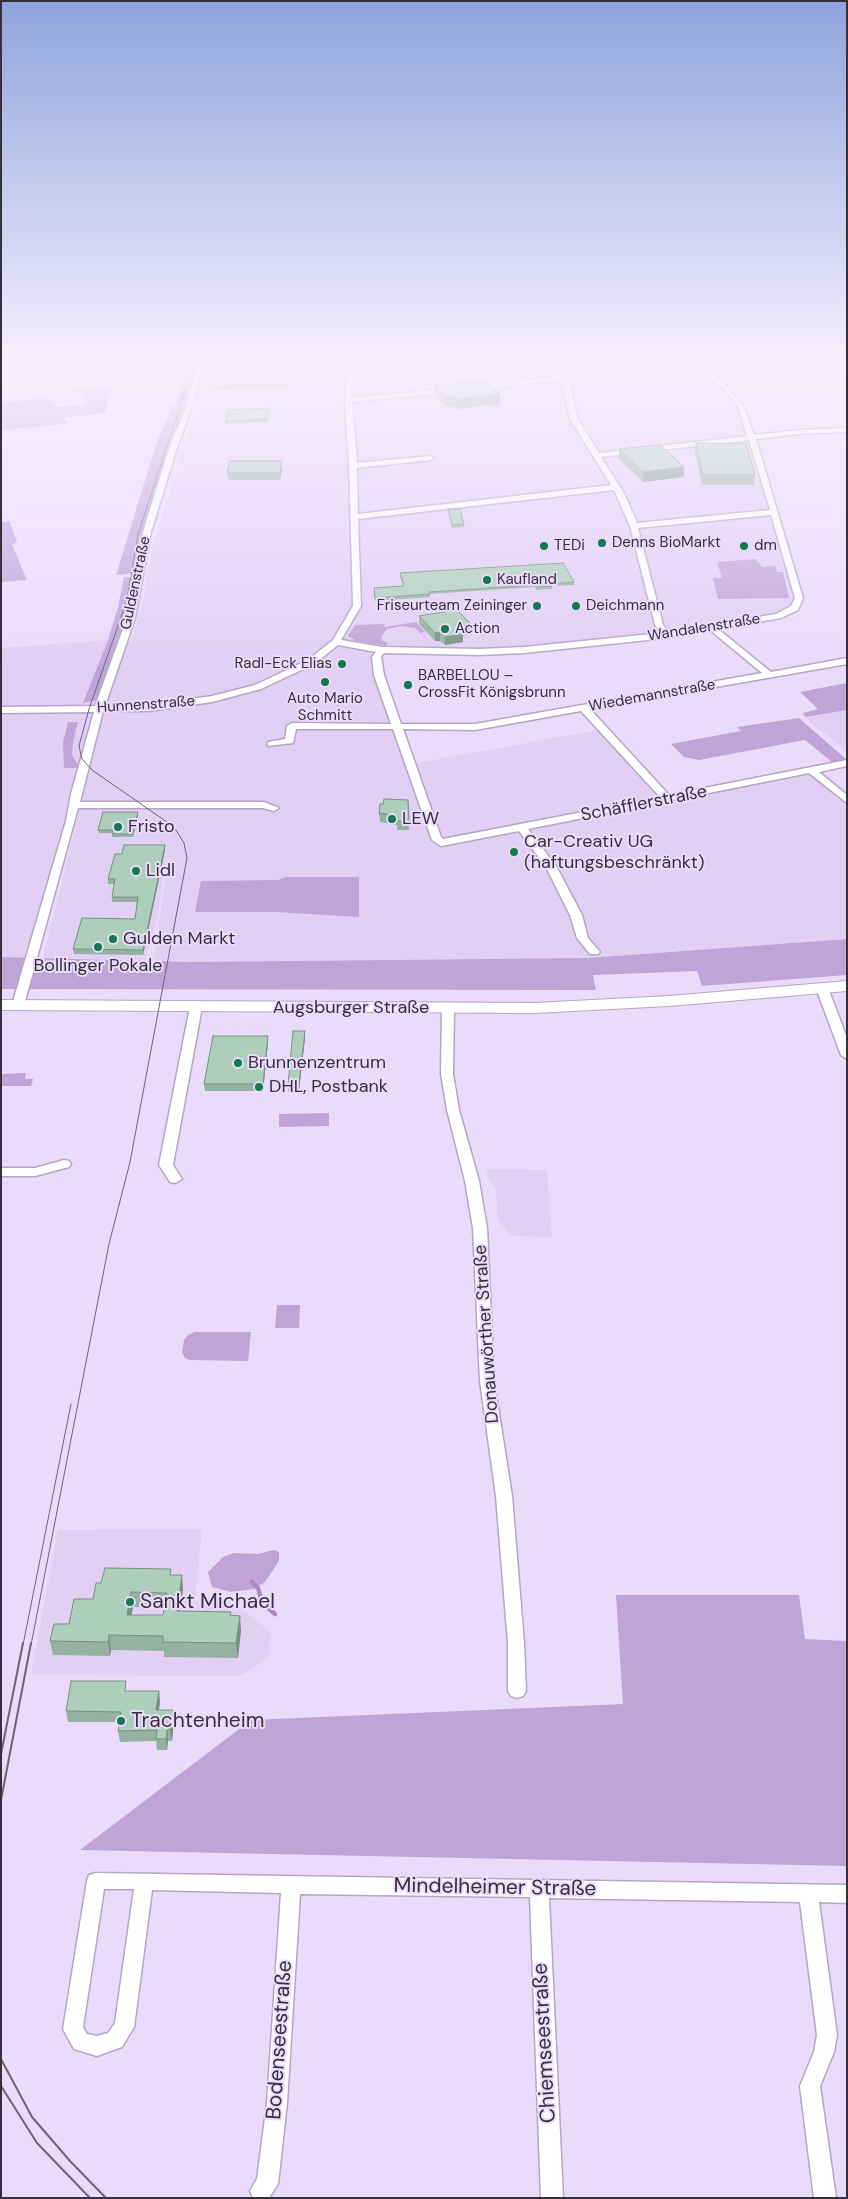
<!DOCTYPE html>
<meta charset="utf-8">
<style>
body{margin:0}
#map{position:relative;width:848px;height:2199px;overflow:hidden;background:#ebdbfa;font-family:"DM Sans",sans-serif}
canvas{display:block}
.frame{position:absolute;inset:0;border:2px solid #36303c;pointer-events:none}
</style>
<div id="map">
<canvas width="848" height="2199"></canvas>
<div class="frame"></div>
</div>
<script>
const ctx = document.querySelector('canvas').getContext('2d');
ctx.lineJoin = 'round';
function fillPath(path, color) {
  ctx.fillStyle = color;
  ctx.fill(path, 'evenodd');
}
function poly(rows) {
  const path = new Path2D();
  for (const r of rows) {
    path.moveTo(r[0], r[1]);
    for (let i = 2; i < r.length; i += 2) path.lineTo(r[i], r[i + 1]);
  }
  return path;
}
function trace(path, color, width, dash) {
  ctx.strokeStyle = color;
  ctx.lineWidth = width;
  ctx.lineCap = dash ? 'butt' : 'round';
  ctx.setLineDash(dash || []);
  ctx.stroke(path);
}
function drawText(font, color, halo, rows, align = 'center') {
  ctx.font = font + ' "DM Sans",sans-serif';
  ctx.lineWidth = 4;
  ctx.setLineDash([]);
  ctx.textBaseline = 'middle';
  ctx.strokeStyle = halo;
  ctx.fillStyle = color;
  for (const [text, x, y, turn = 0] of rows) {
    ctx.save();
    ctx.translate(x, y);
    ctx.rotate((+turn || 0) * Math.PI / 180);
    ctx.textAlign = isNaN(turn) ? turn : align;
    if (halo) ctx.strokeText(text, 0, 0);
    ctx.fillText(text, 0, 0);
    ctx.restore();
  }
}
fillPath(poly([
 [207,363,556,363,558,370,569,369,568,363,695,363,743,407,802,597,799,611,780,618,656,637,483,654,384,652,384,667,412,764,598,730,665,799,810,769,847,803,847,939,588,958,189,962,153,961,169,856,166,860,158,912,146,960,43,958,80,808,70,808,24,958,1,957,1,648,108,640,131,641,144,598,152,549,195,412],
 [847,710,847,752,805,717],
 [486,1169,547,1170,552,1237,511,1236,498,1220,496,1189,487,1176],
 [202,1529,195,1601,236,1604,272,1633,268,1659,239,1676,31,1675,58,1530]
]), '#e2cff4');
fillPath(poly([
 [187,363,196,363,182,415,145,522,139,544,135,573,116,575,155,448,171,409,176,405],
 [111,387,105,413,64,418,67,424,1,430,1,402,50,398,54,407,87,404,82,392,55,394,55,393],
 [10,521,17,543,12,544,27,580,1,582,1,522],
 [756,559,762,567,775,566,777,572,783,572,789,598,718,599,713,578,722,578,717,562],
 [124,577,134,578,131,599,122,628,96,700,83,703,108,640,118,607],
 [416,622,425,632,421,633,436,648,415,628,401,626,387,629,382,635,381,640,388,643,386,646,356,641,348,636,355,625,383,624,385,627],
 [847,683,847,710,805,717,803,713,818,709,800,692],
 [799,718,847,760,832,762,805,740,699,760,684,757,671,744,741,731,737,727],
 [68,722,78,722,73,742,72,755,78,765,77,768,64,768,63,743],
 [286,877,359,877,359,917,276,912,195,912,201,881,278,880],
 [847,939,847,975,702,986,697,971,593,975,596,990,1,989,1,957,189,962,588,958],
 [26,1073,25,1079,33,1079,31,1086,1,1086,1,1074],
 [329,1113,329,1126,279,1127,279,1114],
 [277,1305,300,1305,299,1328,275,1328],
 [195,1332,251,1332,248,1361,190,1360,185,1358,182,1352,184,1340,188,1335],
 [274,1550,279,1552,279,1561,265,1582,254,1589,231,1592,212,1587,208,1572,223,1557,234,1553,258,1554],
 [616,1595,799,1595,805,1639,847,1641,847,1866,80,1850,251,1720,623,1704]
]), '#bfa4d8');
trace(poly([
 [252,1582,258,1588,262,1602],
 [269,1609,275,1614]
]), '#ab89c9', 4.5);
const street = poly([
 [198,363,204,363,192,407,177,448,151,532,135,618,105,706,149,705,212,696,255,685,308,660,333,640,353,606,349,464,345,407,347,363,353,363,352,398,451,388,454,390,451,392,352,402,357,463,430,456,434,458,430,460,357,468,358,514,611,485,570,419,562,380,476,390,473,388,476,386,562,376,559,363,565,363,567,369,622,363,642,363,639,365,567,373,578,419,599,453,747,436,738,406,722,387,691,363,698,363,726,385,743,405,754,435,799,430,847,428,847,432,799,434,756,439,803,598,798,610,781,618,718,629,771,672,847,658,847,664,590,709,669,795,847,760,847,766,819,772,847,795,847,803,809,773,528,829,556,866,582,915,588,938,600,952,598,954,590,954,577,938,570,915,546,867,519,831,441,846,432,840,393,729,296,729,293,743,268,746,268,742,285,739,287,726,292,723,391,724,374,675,372,657,376,652,338,645,314,664,261,689,212,702,149,711,103,711,80,802,264,802,279,808,274,811,263,808,78,808,24,1005,22,1007,14,1007,12,1005,66,821,71,794,94,712,1,713,1,707,95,706,127,618,143,532,169,448,186,407,198,363],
 [749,440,770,510,637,523,624,493,601,457,749,440],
 [614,490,630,526,655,625,661,633,524,647,480,649,382,647,341,640,361,606,358,519,614,490],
 [771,515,795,598,791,606,776,614,669,632,663,625,638,528,771,515],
 [710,630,762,673,475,724,401,724,384,675,381,657,384,653,480,655,524,653,667,638,710,630],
 [581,711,660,797,443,839,441,837,403,729,475,730,581,711],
 [822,985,828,988,847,1038,847,1059,841,1055,816,988,822,985],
 [196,1003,202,1007,173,1165,182,1179,175,1183,170,1182,159,1165,190,1007,196,1003],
 [448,1005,454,1009,453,1074,459,1110,479,1181,487,1228,494,1381,512,1496,524,1643,526,1691,523,1696,517,1698,511,1696,508,1691,508,1643,496,1496,480,1381,473,1228,465,1181,447,1110,441,1074,442,1009,448,1005],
 [64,1160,69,1161,71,1164,69,1167,35,1176,1,1176,1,1168,35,1168,64,1160],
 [96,1873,847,1885,847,1903,819,1902,837,2035,834,2052,820,2086,836,2198,814,2198,800,2086,814,2052,817,2035,800,1902,549,1898,563,2198,541,2198,530,1897,300,1894,287,2103,278,2184,269,2198,253,2198,250,2191,257,2179,267,2103,281,1893,152,1890,134,2027,122,2047,97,2056,74,2049,63,2029,87,1881,89,1875,96,1873],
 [104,1889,134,1889,115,2023,108,2033,97,2036,87,2034,83,2027,104,1889]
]);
const secondary = poly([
 [835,363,845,363,847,379,843,378,835,363],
 [847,981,847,991,669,1006,535,1013,1,1010,1,1000,535,1003,669,996,847,981]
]);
trace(street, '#b5a6c3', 3);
trace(secondary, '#b5a6c3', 2);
fillPath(street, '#fff');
fillPath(secondary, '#fff');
trace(poly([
 [23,1645,71,1404],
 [31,1645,109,1244,130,1162,187,858,184,843,174,827,92,770,82,759,79,746,89,709,127,600,138,535,194,363]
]), '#6d6476', 1);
trace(poly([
 [1,1754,23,1643],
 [1,1800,31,1643],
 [1,2059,32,2117,70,2161,106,2198],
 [1,2086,37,2143,90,2198]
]), '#6d6476', 2);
fillPath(poly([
 [294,363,292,387,212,389,211,387],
 [435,386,500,394,500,404,455,409,453,407,447,407,435,395],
 [269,411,267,422,225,424,225,421],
 [696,443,755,475,754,485,702,485,695,453],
 [619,449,684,467,684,477,643,482,619,459],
 [282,461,282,469,280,480,228,480,227,473],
 [448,509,464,524,464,527,452,528],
 [400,573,574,582,574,585,552,586,552,589,536,590,535,587,430,594,430,597,375,601,374,588,403,586,400,576],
 [419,616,472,625,472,634,463,635,463,642,445,645,440,641,435,641,419,624],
 [408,800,409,830,397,830,397,825,380,822,379,813],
 [138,815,133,837,112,837,112,833,99,833,98,830],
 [165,850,143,955,74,954,73,949,135,919,137,902,112,902,112,897,115,884,108,884,108,879,122,854],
 [268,1036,268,1042,263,1091,205,1091,204,1084],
 [305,1038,299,1091,288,1091,288,1085],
 [171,1575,183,1589,180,1611,231,1612,231,1615,241,1630,238,1658,164,1657,164,1651,111,1650,110,1656,53,1655,50,1641,69,1624,93,1599,101,1583],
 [133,1607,164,1607,163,1615,131,1615],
 [127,1691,159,1691,160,1702,159,1710,173,1710,174,1721,172,1741,168,1741,167,1750,157,1750,156,1741,120,1742,118,1731,120,1722,68,1722,66,1711]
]), '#94b1a1');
fillPath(poly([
 [500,394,500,404,455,409,455,399],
 [453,397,453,407,447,407,447,398],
 [282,461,282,469,280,480,280,473],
 [684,467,684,477,643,482,643,472],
 [472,625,472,634,463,635,463,642,445,645,445,637,457,628],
 [440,632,440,641,435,641,435,633],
 [138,812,138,815,133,837,133,834],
 [165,845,165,850,143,955,143,950],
 [305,1031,305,1038,299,1091,299,1085],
 [268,1036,268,1042,263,1091,263,1084],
 [182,1575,183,1589,178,1625,177,1611],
 [131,1592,133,1607,129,1629,127,1615],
 [240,1616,241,1630,238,1658,236,1643],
 [109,1635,111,1650,110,1656,108,1642],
 [159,1691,160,1702,157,1721,156,1710],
 [173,1710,174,1721,172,1741,170,1730],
 [167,1730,168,1741,167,1750,166,1739]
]), '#789083');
const building = poly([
 [216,363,294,363,292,384,211,387,216,363],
 [467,383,487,383,500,394,455,399,453,397,447,398,435,386,467,383],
 [269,408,267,419,225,421,228,410,269,408],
 [696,443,746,444,755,475,703,475,696,443],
 [660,445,684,467,643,472,619,449,660,445],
 [230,461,282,461,280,473,227,473,230,461],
 [448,509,460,509,464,524,452,525,448,509],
 [563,563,574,582,551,584,552,586,536,587,535,585,429,592,430,594,375,598,374,588,404,586,400,573,563,563],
 [457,610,472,625,457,628,463,634,445,637,440,632,435,633,419,616,457,610],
 [384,799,408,800,409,821,397,821,398,816,379,813,380,804,383,804,384,799],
 [103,812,138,812,133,834,112,834,113,830,98,830,103,812],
 [124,845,165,845,143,950,73,949,82,918,135,919,138,897,112,897,115,879,108,879,115,854,122,854,124,845],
 [293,1031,305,1031,299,1085,288,1085,293,1031],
 [213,1036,268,1036,263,1084,204,1084,213,1036],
 [105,1568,171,1569,170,1575,182,1575,177,1611,231,1612,230,1615,240,1616,236,1643,163,1642,163,1636,109,1635,108,1642,50,1641,54,1624,69,1624,74,1599,93,1599,96,1583,101,1583,105,1568],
 [131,1592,167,1593,163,1615,127,1615,131,1592],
 [71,1681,126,1681,125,1691,159,1691,156,1710,173,1710,170,1730,167,1730,166,1739,156,1739,157,1730,118,1731,121,1712,66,1711,71,1681]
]);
fillPath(building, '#accebb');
trace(building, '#789083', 1);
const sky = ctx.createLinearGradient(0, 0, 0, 671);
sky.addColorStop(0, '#8fa3dc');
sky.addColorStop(0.54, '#f6effd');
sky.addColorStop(1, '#f6effd00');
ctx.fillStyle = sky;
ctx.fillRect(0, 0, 848, 671);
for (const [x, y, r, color] of [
 [602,543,5,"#147850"],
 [544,546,5,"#147850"],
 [744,546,5,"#147850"],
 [487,580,5,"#147850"],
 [537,606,5,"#147850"],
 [576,606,5,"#147850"],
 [445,629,5,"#147850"],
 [342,664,5,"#147850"],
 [325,682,5,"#147850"],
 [408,685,5,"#147850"],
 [392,819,5,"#147850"],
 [118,827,5,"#147850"],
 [514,852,5,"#147850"],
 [136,871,5,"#147850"],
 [113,939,5,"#147850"],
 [98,947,5,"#147850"],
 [238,1063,5,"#147850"],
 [259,1087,5,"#147850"],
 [130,1602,5,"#147850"],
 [121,1721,5,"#147850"]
]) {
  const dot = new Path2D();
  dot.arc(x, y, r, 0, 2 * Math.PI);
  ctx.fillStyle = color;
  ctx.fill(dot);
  trace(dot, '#ebdbfa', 2);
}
drawText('15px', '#36303c', '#ebdbfa', [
 ["Denns BioMarkt",612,543],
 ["TEDi",554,546],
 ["dm",754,546],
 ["Kaufland",497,580],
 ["Friseurteam Zeininger",527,606,"right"],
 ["Deichmann",586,606],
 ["Action",455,629],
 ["Radl-Eck Elias",332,664,"right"],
 ["BARBELLOU –",418,676],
 ["CrossFit Königsbrunn",418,693],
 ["Auto Mario",325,699,"center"],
 ["Schmitt",325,716,"center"]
], 'left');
drawText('15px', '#36303c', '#ebdbfa', [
 ["Guldenstraße",136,583,-78],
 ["Wandalenstraße",704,628,-9],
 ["Wiedemannstraße",652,696,-10],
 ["Hunnenstraße",146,705,-4]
]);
drawText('18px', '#36303c', '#ebdbfa', [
 ["Schäfflerstraße",644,804,-11],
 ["Augsburger Straße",351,1008],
 ["Donauwörther Straße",487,1334,-94]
]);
drawText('18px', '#36303c', '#ebdbfa', [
 ["LEW",402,819],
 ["Fristo",128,827],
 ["Car-Creativ UG",524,842],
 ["(haftungsbeschränkt)",524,863],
 ["Lidl",146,871],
 ["Gulden Markt",123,939],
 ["Bollinger Pokale",98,966,"center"],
 ["Brunnenzentrum",248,1063],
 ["DHL, Postbank",269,1087]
], 'left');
drawText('21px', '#36303c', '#ebdbfa', [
 ["Sankt Michael",140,1602],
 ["Trachtenheim",131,1721]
], 'left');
drawText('21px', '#36303c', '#ebdbfa', [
 ["Mindelheimer Straße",495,1888,1],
 ["Bodenseestraße",280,2040,-86],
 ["Chiemseestraße",545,2043,-93]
]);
</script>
